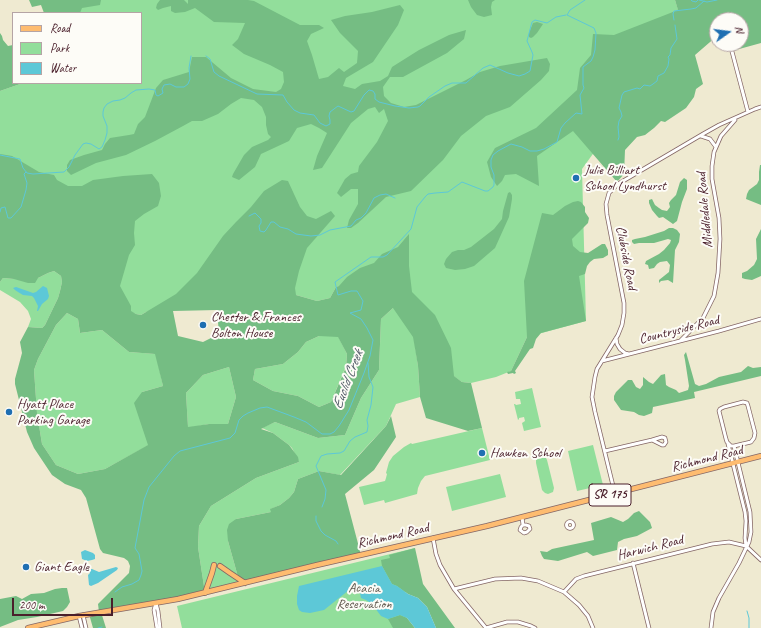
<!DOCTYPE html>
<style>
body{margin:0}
#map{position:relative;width:761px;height:628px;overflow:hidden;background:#efead1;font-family:Caveat,sans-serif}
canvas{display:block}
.legend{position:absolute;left:12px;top:12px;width:130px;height:72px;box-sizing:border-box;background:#fdfcf7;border:1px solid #b5a4a5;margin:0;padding:5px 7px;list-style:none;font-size:12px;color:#4a1f2b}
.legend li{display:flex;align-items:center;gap:8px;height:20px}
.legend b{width:20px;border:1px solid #b5a4a5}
.north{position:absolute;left:709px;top:12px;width:40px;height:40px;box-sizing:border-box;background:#fdfcf7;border:1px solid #b5a4a5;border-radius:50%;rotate:76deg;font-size:11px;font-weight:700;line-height:16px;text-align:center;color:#4a1f2b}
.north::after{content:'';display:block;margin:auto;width:14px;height:18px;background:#1f6fb2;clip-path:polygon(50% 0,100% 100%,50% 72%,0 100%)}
.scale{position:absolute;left:12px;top:598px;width:101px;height:18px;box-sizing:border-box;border:2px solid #4a1f2b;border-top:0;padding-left:5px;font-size:12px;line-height:14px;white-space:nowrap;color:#4a1f2b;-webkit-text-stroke:3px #fdfcf7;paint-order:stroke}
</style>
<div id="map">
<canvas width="761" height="628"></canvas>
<ul class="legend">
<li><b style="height:5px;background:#febc70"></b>Road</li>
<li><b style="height:11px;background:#92de9b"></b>Park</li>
<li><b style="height:11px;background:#5dc8d7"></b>Water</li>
</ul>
<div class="north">N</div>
<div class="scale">200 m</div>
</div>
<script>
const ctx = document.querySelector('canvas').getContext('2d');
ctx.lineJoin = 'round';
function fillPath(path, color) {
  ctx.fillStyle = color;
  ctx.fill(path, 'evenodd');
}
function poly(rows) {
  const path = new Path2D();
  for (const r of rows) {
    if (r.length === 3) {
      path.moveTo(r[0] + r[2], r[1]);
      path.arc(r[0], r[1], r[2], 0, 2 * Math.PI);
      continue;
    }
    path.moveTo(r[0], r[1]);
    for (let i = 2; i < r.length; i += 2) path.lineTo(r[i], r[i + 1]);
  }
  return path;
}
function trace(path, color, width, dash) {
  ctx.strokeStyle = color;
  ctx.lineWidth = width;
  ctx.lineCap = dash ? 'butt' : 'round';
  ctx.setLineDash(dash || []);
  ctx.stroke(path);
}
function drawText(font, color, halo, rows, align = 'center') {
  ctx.font = font + ' Caveat,sans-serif';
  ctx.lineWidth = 4;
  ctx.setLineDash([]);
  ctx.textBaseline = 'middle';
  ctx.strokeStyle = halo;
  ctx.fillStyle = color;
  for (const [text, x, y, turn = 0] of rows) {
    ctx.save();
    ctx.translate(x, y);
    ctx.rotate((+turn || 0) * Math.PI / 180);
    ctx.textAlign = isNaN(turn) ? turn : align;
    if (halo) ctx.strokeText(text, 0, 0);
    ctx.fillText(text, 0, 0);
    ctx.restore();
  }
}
fillPath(poly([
 [69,0,675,0,684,28,582,169,586,321,527,337,511,371,496,377,471,383,462,382,428,358,414,338,418,366,420,397,396,404,386,426,340,475,319,471,298,479,294,492,289,498,280,505,271,509,271,512,236,519,228,541,240,584,205,593,198,547,199,526,211,506,256,478,299,462,292,448,289,445,273,433,262,428,275,422,318,438,345,435,361,398,379,370,381,319,393,308,373,279,336,287,330,298,317,301,296,295,146,312,141,315,136,314,131,312,0,198,0,91,23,83,141,83,141,13,72,13],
 [54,271,61,276,62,282,60,291,58,298,45,325,42,328,28,327,31,319,28,311,20,302,0,290,0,282,3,278,14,279,38,278,48,273],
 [67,313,78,319,80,333,102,330,129,352,156,354,163,386,142,392,149,445,105,469,78,474,56,465,42,444,37,413,34,370,38,359,56,325],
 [319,336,338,336,347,354,346,366,331,402,319,407,298,396,273,391,253,380,255,369,283,364,298,352,306,342],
 [229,367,236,397,228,424,209,424,188,428,186,393,203,375],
 [532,388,541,427,524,431,522,423,525,421,524,417,519,418,519,419,518,420,514,404,515,404,516,405,521,404,520,399,516,399,515,392],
 [482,428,490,460,425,476,421,481,418,488,417,494,385,503,384,500,364,505,359,487,385,481,386,478,387,474,386,473,389,462,393,456,404,447,411,443,412,444],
 [593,445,603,485,577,491,568,451],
 [541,458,546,458,547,460,554,488,553,492,548,494,545,493,542,490,536,463,536,459],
 [500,474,506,497,452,511,446,487],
 [415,548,405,588,407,628,182,628,177,606]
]), '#92de9b');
fillPath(poly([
 [29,0,101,0,100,5,82,8,80,13,44,13,41,5,32,7],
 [160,0,184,0,188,4,188,0,248,0,254,1,300,25,319,25,324,28,311,34,307,41,312,55,319,79,328,77,339,68,344,72,357,63,358,51,340,33,331,20,345,16,372,12,400,5,404,10,398,25,373,62,346,78,343,86,355,89,362,84,380,81,388,76,392,67,419,50,449,35,466,30,464,39,447,53,403,77,390,77,383,87,384,96,391,103,404,107,416,105,466,80,480,72,500,66,547,58,550,64,549,71,541,80,510,107,486,116,461,136,443,160,411,191,386,197,358,223,351,228,347,228,349,220,358,204,358,189,351,189,341,197,337,193,345,179,351,174,358,172,359,166,377,142,388,121,384,109,379,113,375,107,368,109,351,123,322,168,313,170,317,156,327,133,319,128,311,124,297,128,289,141,261,154,255,167,239,180,232,177,233,174,244,155,252,147,268,140,271,137,268,134,266,125,266,117,262,107,254,100,241,98,231,104,218,114,202,121,192,121,183,126,155,141,126,155,96,163,71,175,67,171,67,165,70,160,84,155,102,150,105,144,110,138,129,135,134,134,138,124,145,117,156,88,163,80,189,72,192,57,206,57,231,78,253,89,276,92,281,89,284,82,283,72,270,65,244,54,232,45,238,39,245,23,214,22,195,8,185,12,175,13,171,11,171,6,163,8,158,10,156,8,157,4],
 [468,0,495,0,492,2,491,7,492,15,484,17,477,15,471,7],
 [675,0,761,0,761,43,732,51,730,44,741,44,741,20,717,20,717,36,695,55,703,84,696,89,694,97,686,108,665,122,661,121,654,128,645,135,637,137,625,150,624,174,617,182,573,131,537,156,539,186,516,174,505,175,502,181,497,186,491,177,487,162,495,148,536,128,577,90,580,68,591,55,593,34,614,35,678,10],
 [537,22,543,24,537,33,533,37,531,38,529,37,529,33,533,23],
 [0,33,2,36,3,40,8,46,13,45,13,83,23,83,0,91],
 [0,154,12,156,39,172,54,175,57,180,68,186,82,186,93,180,123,176,152,174,159,183,161,196,158,206,144,214,135,221,134,233,135,245,129,255,120,286,131,306,131,311,136,314,141,315,176,294,197,273,223,236,236,222,251,207,264,191,282,180,288,181,300,207,307,216,316,219,331,211,335,216,307,248,299,271,295,288,296,295,317,301,330,298,336,287,339,286,347,277,360,268,374,263,382,254,398,247,409,234,409,266,412,292,435,315,451,348,454,376,462,382,471,383,482,428,468,431,426,418,420,397,418,366,413,337,393,308,381,319,379,370,361,398,345,435,318,438,275,422,261,429,273,433,289,445,298,457,299,462,256,478,211,506,199,526,198,547,205,593,101,612,106,628,93,628,89,614,99,612,98,604,129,573,130,566,128,561,124,558,103,553,100,549,86,498,81,490,65,484,52,475,34,448,27,432,15,384,15,379,22,353,20,342,28,327,42,328,45,325,58,298,60,291,62,282,61,276,54,271,48,273,38,278,35,283,28,283,14,279,3,278,0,282],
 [217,310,219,334,203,342,178,336,173,311],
 [67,313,78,319,80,333,102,330,129,352,155,354,163,386,142,392,134,403,148,445,105,469,78,474,56,465,42,444,37,413,34,370,38,359,56,325],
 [319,336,338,337,347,354,346,367,331,402,319,407,298,396,273,391,253,380,255,369,283,364,298,352,306,342],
 [229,367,236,397,228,424,209,424,188,427,186,393,203,375],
 [760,165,761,165,761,205,746,199,747,194,749,190,757,184,759,180,759,172],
 [684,178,687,180,687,189,682,202,677,221,673,224,663,217,659,218,657,216,652,210,649,203,649,200,652,199,655,205,659,208,662,210,667,211,670,207,669,203,671,200,676,195,680,182],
 [510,192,512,195,512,199,509,217,495,248,474,266,465,269,455,270,446,268,444,264,446,259,452,252,458,250,464,250,471,247,494,229,502,219,503,211,508,193],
 [578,201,581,202,585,207,585,212,589,218,588,223,572,239,573,246,580,252,588,253,602,244,605,244,608,250,608,255,603,258,594,259,590,262,587,266,585,274,579,276,586,321,541,333,536,339,533,348,530,349,515,371,516,373,514,374,513,373,508,374,507,372,511,371,527,337,524,281,542,213,553,215,565,206,573,202],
 [669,228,673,228,677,230,680,234,679,242,675,250,673,283,668,280,661,281,659,283,659,280,669,272,670,265,667,261,660,262,657,264,654,268,649,269,648,265,645,264,646,261,659,254,664,250,670,243,671,240,668,239,654,243,639,243,634,244,632,242,632,240,635,239,645,237,664,231],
 [761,229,761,276,752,280,745,279,742,278,742,273,747,271,754,265,757,259,756,239],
 [686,352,695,384,699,386,706,384,719,377,741,372,748,366,753,368,761,367,761,376,694,392,695,398,653,407,652,413,644,416,639,415,634,412,621,410,614,400,614,396,616,392,628,380,632,380,636,387,640,389,643,385,643,377,649,382,653,384,661,375,665,374,666,385,669,387,676,390,679,393,688,390,689,386,685,360,684,355],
 [391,416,396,437,374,470,345,494,361,555,240,584,228,541,227,530,229,524,236,519,271,512,270,509,280,505,289,498,294,492,298,479,319,471,341,475,386,426],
 [639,511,650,522,652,528,637,536,624,539,618,542,617,550,593,556,587,552,558,561,544,559,542,556,540,551,547,552,552,549,594,540,591,523,611,517,623,522,628,519,634,513],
 [415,548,423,584,455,628,436,628,427,607,418,598,408,594,397,586,392,584,382,566,381,560,390,558,389,555],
 [62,588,67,588,70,602,67,607,63,611,37,617,18,620,0,627,0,599,16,596,22,599,31,594,44,593,55,589],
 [400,615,407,618,415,628,393,628,388,619]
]), '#75bd83');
fillPath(poly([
 [43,286,47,288,49,296,48,299,42,304,38,311,37,311,38,306,34,298,32,296,23,295,18,292,15,290,13,288,16,287,33,293,36,292],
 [85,550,93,553,95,555,95,559,92,560,87,561,82,559,81,552],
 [382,566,392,584,397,586,408,594,418,598,427,607,436,628,415,628,407,618,400,615,388,619,381,616,372,604,366,600,361,598,359,588,357,587,349,590,324,610,310,613,302,612,299,610,297,604,297,596,299,586],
 [116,567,118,568,117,570,98,583,91,586,89,585,88,575,90,573,89,570,90,569,92,569,99,572]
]), '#5dc8d7');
trace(poly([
 [691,0,692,1,696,2,698,0],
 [699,0,707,2,717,0],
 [674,20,673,14,674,11,691,9,696,8,704,1],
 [206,56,210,59,214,72,219,76,257,94,283,95,287,102,294,110,300,113,314,115,320,123,326,126,330,124,330,120,329,116,330,112,338,106,351,112,354,111,364,95,369,90,373,91,375,94,375,99,379,102,395,106,409,108,418,107,420,106,429,97,445,86,452,83,466,83,483,68,490,65,508,73,519,76,525,74,530,71,533,55,532,52,527,41,532,22,535,20,547,23,556,17,566,15],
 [618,140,619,137,618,127,619,121,622,116,621,112,619,108,622,95,624,92,637,88,640,89,644,85,650,86,653,84,657,81,658,76,664,73,668,66,669,59,668,57,670,55,671,48,677,39,675,25],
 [0,155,20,159,23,168,27,173,33,174,64,172,69,167,75,155,83,144,86,143,91,144,99,149,102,147,105,140,107,133,107,126,103,116,103,112,104,108,107,104,113,101,120,100,125,98,131,93,136,90,149,89,155,90,156,95,158,96,163,93,162,89,164,85,170,84,176,87,184,87,188,84,190,79,189,68,191,56],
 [0,212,1,208,5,207,8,218,11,218,21,207,26,190,27,183,24,174,26,172],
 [249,216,255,213,261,219,261,223,259,226,260,231,264,232,266,230,271,222,274,222,280,227,288,229,296,234,311,236,320,235,330,230,351,226,356,220,361,218,366,213,374,198,380,195,386,194,395,198],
 [322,507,325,499,326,490,316,466,321,456,327,454,340,453,344,451,350,441,355,437,367,432,368,426,367,420,371,405,373,387,369,377,368,363],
 [316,516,316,521,321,531,325,535,336,541,338,544],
 [115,592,122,587,132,584,139,580,141,575,142,571,139,554,135,548,144,500,149,487,174,456,180,451,230,438,235,433,239,420,243,416,248,413,260,408,267,407,294,417,306,422,322,434,330,434,334,432,339,426,349,410,364,373,370,356,373,340,367,328,361,319,350,313,361,310,363,301,357,291,351,291,338,295,335,282,371,257,383,257,387,255,411,229,417,207,425,197,428,194,435,193,448,192,462,182,485,191,488,191,493,187,494,185,494,175,491,167,491,160,493,155,498,151,511,144,522,147,530,151,537,151,544,149,557,142,561,128,565,123,576,113,582,114,580,95,584,88,583,85,583,67,591,61,593,57,595,50,596,33,594,28,567,15,570,10,585,0],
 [747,611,749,618,749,628],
 [98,628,102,627]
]), '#5dc8d7', 1);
const street = poly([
 [724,19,724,20],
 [730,44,748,112],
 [701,136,710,139,716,147],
 [616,338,617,344,620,349,625,353,629,354],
 [680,341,703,318,714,296,718,273,720,239,719,218,712,179,712,166,714,152,721,136,735,120],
 [602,361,719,331,761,319],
 [743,402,747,403,748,406,755,433,754,438,751,442,734,446,731,446,727,442,726,439,719,411,720,409,724,407,743,402],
 [728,444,745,512,746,521,745,538,746,546],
 [605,451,652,440,662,445,664,445,666,442,665,438,662,437,652,440],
 [615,494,595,412,592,397,595,377,597,369,618,335,622,325,624,313,624,303,607,215,606,204,609,193,618,184,703,134,719,125,755,109,761,107],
 [522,517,523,525,521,527,520,530,524,533,527,532,530,529,529,526,526,525,523,525],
 [570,525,3.5],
 [433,538,436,554,440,565,454,589,486,628,507,622,518,622,531,626,535,628],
 [633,563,649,628],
 [454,589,495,579,521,578,538,581,564,592,579,605,588,616,593,628],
 [564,592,576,579,584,576,712,544,729,542,746,546,761,560],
 [156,603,154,610,157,628],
 [156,603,158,611,160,628],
 [83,615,86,628],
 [79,616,82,628],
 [711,628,713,612,719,598,739,563,749,542,751,532,750,512,734,446]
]);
const primary = poly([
 [220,566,230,573,245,583],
 [205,593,212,573,214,565],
 [28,628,79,616,178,599,223,588,317,565,487,526,761,456]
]);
trace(street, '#846665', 4.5);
trace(primary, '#846665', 6);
trace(street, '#fff', 3);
trace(primary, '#febc70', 4.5);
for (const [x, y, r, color] of [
 [576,178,4,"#1f6fb2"],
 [203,325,4,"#1f6fb2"],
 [9,412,4,"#1f6fb2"],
 [482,453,4,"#1f6fb2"],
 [26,567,4,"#1f6fb2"]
]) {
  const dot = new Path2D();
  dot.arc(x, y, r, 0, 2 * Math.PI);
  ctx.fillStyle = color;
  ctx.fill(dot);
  trace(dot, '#fdfcf7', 1.5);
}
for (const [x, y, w] of [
 [610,495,42]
]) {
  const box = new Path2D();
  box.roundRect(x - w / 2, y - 11, w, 22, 3);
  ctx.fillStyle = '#fdfcf7';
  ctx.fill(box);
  trace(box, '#4a1f2b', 1);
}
drawText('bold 13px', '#4a1f2b', null, [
 ["SR 175",610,495]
]);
drawText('14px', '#4a1f2b', '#fdfcf7', [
 ["Julie Billiart",584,170],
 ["School Lyndhurst",584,186],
 ["Chester & Frances",211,317],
 ["Bolton House",211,333],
 ["Hyatt Place",17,404],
 ["Parking Garage",17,420],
 ["Hawken School",490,453],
 ["Giant Eagle",34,567]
], 'left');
drawText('14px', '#4a1f2b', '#fdfcf7', [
 ["Middledale Road",705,210,-95],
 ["Clubside Road",626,258,79],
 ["Countryside Road",679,330,-14],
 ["Richmond Road",707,459,-14],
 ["Richmond Road",393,536,-13],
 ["Harwich Road",650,548,-14]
]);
drawText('14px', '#60584d', '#fdfcf7', [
 ["Acacia",364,588],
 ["Reservation",364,604]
]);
drawText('italic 15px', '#515a67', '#fdfcf7', [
 ["Euclid Creek",348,380,-69]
]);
</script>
